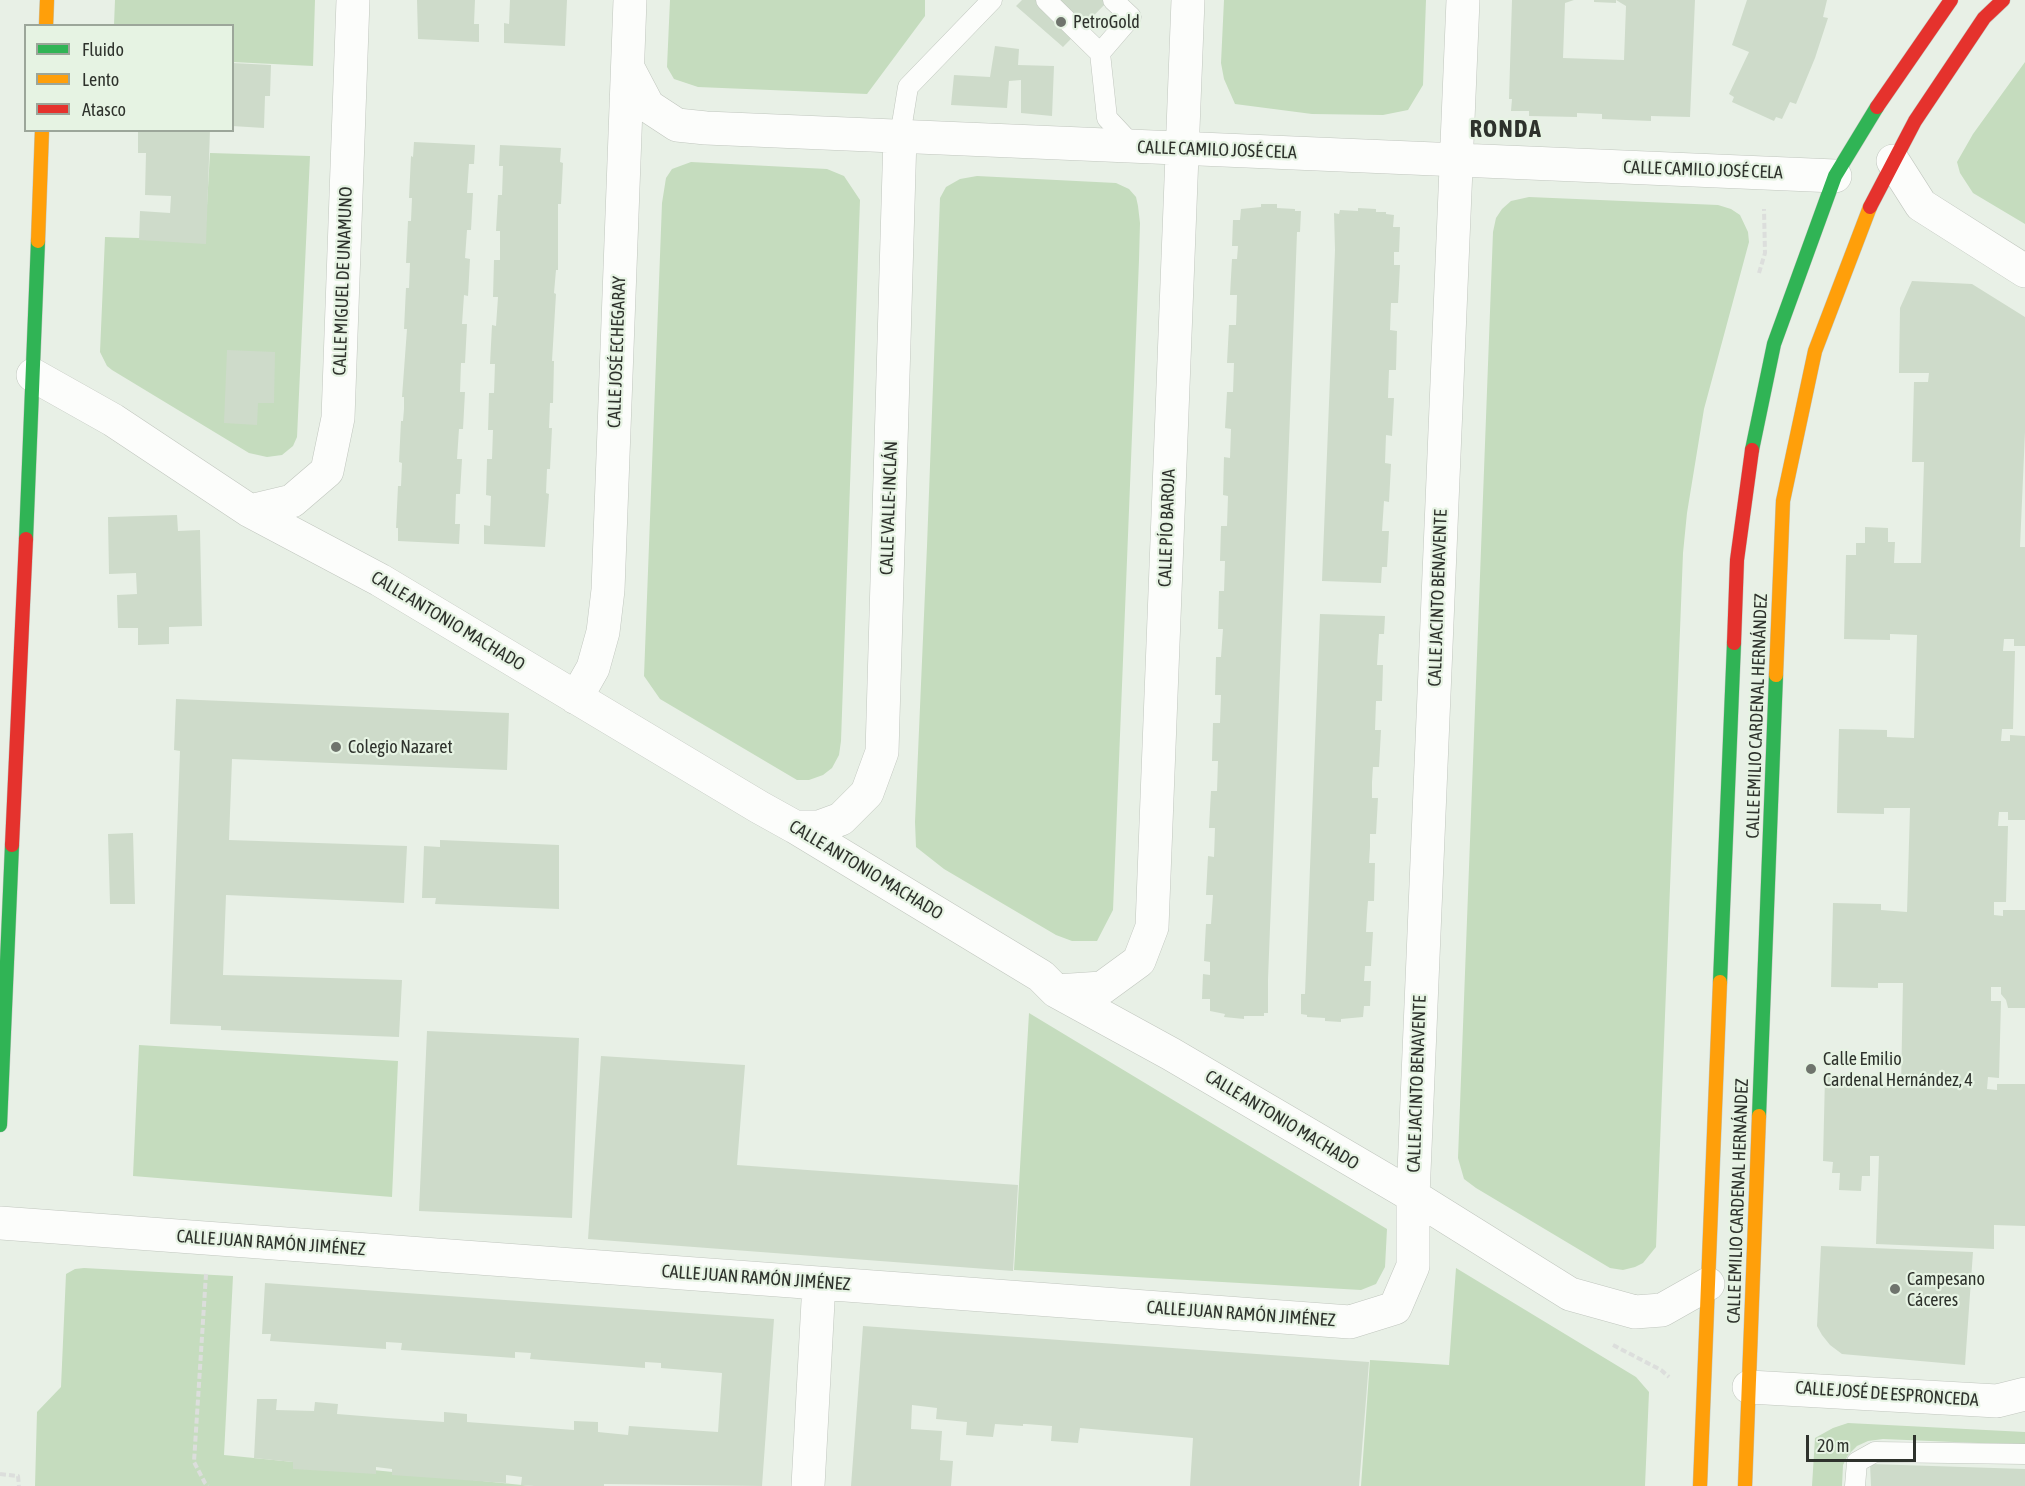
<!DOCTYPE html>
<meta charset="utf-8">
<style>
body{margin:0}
#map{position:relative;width:2025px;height:1486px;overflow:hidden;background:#e8f0e6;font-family:"Asap Condensed",sans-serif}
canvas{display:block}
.legend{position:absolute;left:24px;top:24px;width:210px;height:108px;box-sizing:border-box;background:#e6f3e3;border:2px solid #9ca69a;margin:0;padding:8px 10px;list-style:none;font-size:18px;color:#2e322c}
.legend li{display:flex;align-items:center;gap:12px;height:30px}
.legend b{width:30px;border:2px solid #9ca69a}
.scale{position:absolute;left:1806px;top:1435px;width:110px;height:27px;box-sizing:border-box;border:3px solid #2e322c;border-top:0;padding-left:8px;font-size:18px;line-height:21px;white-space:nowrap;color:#2e322c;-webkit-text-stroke:4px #e6f3e3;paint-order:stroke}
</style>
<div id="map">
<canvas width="2025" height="1486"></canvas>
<ul class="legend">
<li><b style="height:8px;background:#30b455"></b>Fluido</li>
<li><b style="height:8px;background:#ff9f0a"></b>Lento</li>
<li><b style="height:8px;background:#e5322d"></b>Atasco</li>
</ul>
<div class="scale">20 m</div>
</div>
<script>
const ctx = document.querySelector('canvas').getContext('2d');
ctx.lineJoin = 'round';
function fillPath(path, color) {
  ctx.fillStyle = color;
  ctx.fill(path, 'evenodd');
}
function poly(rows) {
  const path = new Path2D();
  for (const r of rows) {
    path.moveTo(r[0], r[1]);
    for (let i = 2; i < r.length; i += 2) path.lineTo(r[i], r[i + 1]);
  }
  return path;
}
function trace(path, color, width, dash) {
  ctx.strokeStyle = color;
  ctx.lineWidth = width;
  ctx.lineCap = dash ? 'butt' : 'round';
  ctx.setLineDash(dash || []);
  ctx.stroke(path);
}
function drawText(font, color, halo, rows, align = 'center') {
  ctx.font = font + ' "Asap Condensed",sans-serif';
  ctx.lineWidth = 4.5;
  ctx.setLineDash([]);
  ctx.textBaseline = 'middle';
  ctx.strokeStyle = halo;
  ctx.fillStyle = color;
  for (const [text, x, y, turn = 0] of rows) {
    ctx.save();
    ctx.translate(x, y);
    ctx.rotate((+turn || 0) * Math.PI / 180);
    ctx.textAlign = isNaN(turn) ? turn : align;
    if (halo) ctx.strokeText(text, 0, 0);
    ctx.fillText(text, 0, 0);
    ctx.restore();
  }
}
fillPath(poly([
 [115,0,315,0,313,66,233,62,232,26,114,25],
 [670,0,925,0,925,16,867,94,698,87,674,79,667,67],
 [1224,0,1426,0,1423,85,1408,110,1383,115,1312,114,1235,104,1224,79,1221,63],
 [2025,62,2025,224,1973,193,1960,173,1957,162,1973,134],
 [210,153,310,156,297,437,293,446,282,455,267,457,249,453,112,370,107,366,100,352,105,237,205,240],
 [691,162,827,169,844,176,860,200,841,741,839,755,832,768,823,775,809,780,797,780,660,699,644,676,662,203,666,178,672,169],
 [977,176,1116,183,1129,189,1136,197,1138,206,1140,223,1139,260,1113,910,1097,941,1072,941,1056,935,944,869,916,847,915,822,927,546,940,198,946,187,960,179],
 [1529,197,1718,205,1731,209,1740,215,1748,232,1749,242,1704,409,1687,513,1683,553,1656,1247,1643,1263,1635,1267,1623,1270,1610,1268,1476,1188,1464,1179,1458,1158,1493,232,1496,218,1502,209,1511,201],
 [1029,1013,1387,1229,1385,1267,1376,1284,1361,1290,1014,1270],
 [139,1045,398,1061,392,1197,133,1176],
 [84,1268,233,1276,224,1455,532,1486,35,1486,37,1412,61,1387,66,1274,75,1269],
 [1456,1268,1636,1377,1649,1392,1645,1486,1361,1486,1370,1360,1449,1365],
 [1848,1423,2025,1432,2025,1445,1883,1439,1868,1441,1857,1446,1848,1455,1843,1465,1842,1486,1812,1486,1815,1438,1833,1428]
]), '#c5dcbe');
fillPath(poly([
 [417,0,475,0,474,24,479,24,479,42,418,39],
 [510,0,567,0,565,46,504,43,504,23,509,24],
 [1022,0,1109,0,1063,47,1016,6],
 [1512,0,1574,0,1565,3,1563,58,1624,60,1626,6,1616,0,1616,3,1594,2,1594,0,1695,0,1690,117,1651,116,1651,121,1602,119,1602,114,1577,113,1577,117,1529,116,1529,111,1511,111,1512,99,1509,99],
 [1747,0,1827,0,1823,17,1828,18,1815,58,1796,104,1790,102,1782,119,1776,117,1774,121,1732,102,1734,97,1729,94,1749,52,1732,45],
 [995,46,1019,49,1018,65,1054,66,1052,116,1021,113,1021,80,1009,81,1007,108,951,105,954,75,990,77],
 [232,63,271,65,270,96,265,96,264,128,232,126],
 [138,130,210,130,206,244,139,240,140,211,170,213,171,196,145,195,146,153,138,153],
 [414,142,475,145,474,164,469,164,467,193,473,193,471,230,467,230,465,258,470,259,468,296,464,295,462,324,467,324,465,363,461,363,460,392,465,392,463,429,459,429,457,459,462,459,460,494,456,494,455,524,460,524,459,544,398,541,398,528,396,528,398,486,401,486,402,463,399,462,401,421,403,421,404,409,404,397,402,397,407,329,404,329,406,288,409,288,410,263,406,263,408,221,411,221,412,198,409,198,411,156,413,157],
 [500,145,561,148,560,162,563,163,561,204,558,204,558,270,556,270,554,293,556,294,552,361,554,361,553,403,550,403,549,428,552,428,550,469,547,469,546,493,549,494,545,547,484,544,484,525,490,526,491,496,486,495,487,459,492,459,493,430,488,430,489,393,494,393,495,364,490,364,492,325,496,326,498,297,493,297,494,260,500,260,500,231,496,231,498,195,502,195,503,166,499,166],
 [1261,204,1277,204,1277,208,1295,209,1295,211,1301,211,1300,232,1297,232,1294,313,1268,979,1268,1013,1264,1013,1264,1016,1244,1016,1244,1019,1224,1017,1225,1014,1210,1011,1210,999,1202,999,1203,974,1210,975,1210,962,1204,961,1205,942,1206,924,1211,924,1213,895,1206,895,1208,856,1214,857,1215,828,1209,828,1211,791,1217,791,1218,761,1212,761,1213,723,1220,723,1221,695,1215,695,1216,657,1221,657,1223,629,1218,629,1219,591,1224,591,1225,561,1220,561,1221,526,1227,526,1228,496,1223,495,1224,457,1230,458,1231,429,1225,428,1227,392,1233,392,1234,363,1227,363,1229,325,1236,325,1237,295,1230,295,1232,259,1237,259,1238,246,1232,246,1233,220,1240,220,1241,209,1261,207],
 [1358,208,1376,209,1376,212,1386,212,1386,214,1394,215,1393,227,1400,227,1399,252,1394,252,1394,265,1400,265,1398,303,1391,303,1390,330,1397,331,1396,370,1389,370,1388,398,1394,398,1392,436,1386,435,1385,463,1391,464,1389,502,1384,501,1382,531,1389,531,1387,567,1382,567,1381,583,1322,581,1335,250,1334,213,1339,214,1340,210,1358,211],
 [1912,281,1972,284,2025,317,2025,432,2020,547,2025,547,2025,646,2014,646,2014,639,2004,639,2003,651,2015,651,2013,729,2002,729,2001,741,2010,741,2010,735,2025,736,2025,820,2008,820,2008,812,1999,812,1998,826,2008,826,2006,902,1994,902,1994,915,2003,916,2003,910,2025,910,2025,1008,2008,1008,2006,1000,2001,994,2001,987,1991,987,1991,1001,2001,1001,1999,1078,1988,1077,1987,1089,1997,1090,1997,1084,2025,1084,2025,1226,1994,1225,1994,1249,1876,1244,1879,1156,1870,1156,1870,1176,1862,1176,1861,1191,1839,1190,1840,1173,1832,1173,1833,1162,1823,1161,1825,1076,1874,1078,1873,1085,1901,1086,1903,983,1878,983,1878,988,1831,987,1833,903,1878,904,1881,904,1881,910,1907,912,1910,808,1884,808,1884,814,1837,813,1839,729,1887,730,1887,737,1914,738,1917,635,1890,634,1890,640,1844,639,1846,555,1856,555,1856,543,1865,543,1865,527,1888,528,1888,542,1895,542,1894,563,1921,563,1924,462,1912,462,1914,382,1928,382,1929,373,1899,373,1900,308],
 [227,350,275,352,274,403,258,403,257,425,224,423],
 [177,515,178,531,200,530,202,626,169,627,169,644,138,645,138,628,118,628,117,595,137,594,136,573,109,574,108,517],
 [1320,614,1385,616,1384,634,1379,634,1378,649,1377,665,1383,665,1382,701,1376,701,1375,730,1381,730,1379,767,1373,767,1372,782,1372,798,1378,798,1376,834,1370,834,1370,847,1369,863,1375,863,1374,901,1368,901,1367,914,1366,932,1373,932,1371,966,1365,966,1364,981,1371,981,1370,1006,1364,1006,1363,1017,1341,1019,1341,1022,1325,1021,1325,1018,1307,1017,1307,1015,1301,1014,1301,994,1305,994],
 [176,699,509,713,507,770,232,759,229,840,407,846,404,903,226,895,223,975,402,980,399,1037,221,1030,221,1026,170,1024,180,751,174,750],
 [133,833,135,904,110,904,108,834],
 [440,840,559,845,559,909,435,904,436,898,422,898,424,846,440,847],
 [427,1031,579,1038,572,1218,419,1211],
 [601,1056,745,1065,737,1165,1018,1185,1013,1271,588,1239],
 [1821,1246,1973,1252,1965,1365,1842,1354,1830,1345,1822,1335,1817,1326],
 [265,1283,774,1319,762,1486,604,1484,604,1486,534,1486,521,1485,522,1477,506,1475,506,1483,392,1475,392,1469,376,1467,376,1474,293,1469,293,1462,254,1458,257,1399,277,1399,276,1410,314,1411,315,1402,338,1404,337,1414,387,1418,444,1422,444,1412,467,1414,467,1422,574,1430,574,1421,598,1422,598,1432,628,1435,629,1426,718,1432,722,1373,661,1368,661,1363,645,1362,645,1368,530,1359,531,1353,515,1352,515,1358,401,1350,402,1343,386,1342,386,1349,270,1341,271,1334,262,1334],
 [863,1326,1369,1362,1359,1486,1190,1486,1193,1438,1080,1428,1078,1443,1051,1441,1052,1426,1026,1424,1023,1424,1023,1426,995,1424,993,1437,966,1435,967,1422,936,1419,937,1408,912,1405,911,1429,942,1431,940,1460,953,1461,951,1486,851,1486],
 [1870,1464,2025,1469,2025,1486,1871,1486]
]), '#cedbca');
const lane = poly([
 [1046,0,1100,53,1107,118,1134,147],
 [1100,53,1131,17,1113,0],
 [900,136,908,87,992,0],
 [1855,1486,1857,1462,1875,1452,2025,1454]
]);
const street = poly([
 [628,68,648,106,677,125,706,128,1835,176],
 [1893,161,1921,205,2025,271],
 [33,375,113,420,250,511,380,580,759,807,795,827,1041,976,1056,991,1171,1054,1413,1196,1570,1294,1635,1312,1662,1310,1708,1284],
 [250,511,292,501,327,471,338,418,353,0],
 [576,698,593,668,603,632,608,590,630,0],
 [795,827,819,827,841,819,867,793,882,752,900,136],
 [1056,991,1102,988,1139,961,1152,927,1188,0],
 [0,1223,1350,1322,1395,1308,1413,1266,1413,1196,1463,0],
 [1749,1387,1997,1401,2025,1394],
 [808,1486,819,1283]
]);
const fast = poly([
 [1752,450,1774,344,1835,176,1877,107],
 [26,539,38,241],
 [1720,982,1734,643],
 [1759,1116,1776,675],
 [0,1125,12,845]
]);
const slow = poly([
 [46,26,47,0],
 [38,241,42,130],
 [1776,675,1783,501,1815,351,1870,207],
 [1700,1486,1720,982],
 [1745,1486,1759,1116]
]);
const jam = poly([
 [1877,107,1951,0],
 [1870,207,1915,121,1984,18,2003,0],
 [1734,643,1737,560,1752,450],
 [12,845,26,539]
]);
trace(lane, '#c0c6be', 21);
trace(street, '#c0c6be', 34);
trace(fast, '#c0c6be', 15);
trace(slow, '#c0c6be', 15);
trace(jam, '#c0c6be', 15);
trace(poly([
 [1759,273,1765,253,1764,209],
 [206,1274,194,1462,205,1483,208,1486],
 [1613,1345,1661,1370,1669,1377],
 [0,1474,18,1476,19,1486]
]), '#dcdedc', 4, [6, 3]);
trace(lane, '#fcfdfb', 20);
trace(street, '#fcfdfb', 33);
trace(fast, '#30b455', 14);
trace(slow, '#ff9f0a', 14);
trace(jam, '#e5322d', 14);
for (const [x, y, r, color] of [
 [1061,22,6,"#6f746d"],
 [336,747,6,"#6f746d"],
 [1811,1069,6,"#6f746d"],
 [1895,1289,6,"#6f746d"]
]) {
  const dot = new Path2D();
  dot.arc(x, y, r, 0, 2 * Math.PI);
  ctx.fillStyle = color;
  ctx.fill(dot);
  trace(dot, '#e6f3e3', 2);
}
drawText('18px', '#2e322c', '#e6f3e3', [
 ["PetroGold",1073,22],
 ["Colegio Nazaret",348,747],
 ["Calle Emilio",1823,1059],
 ["Cardenal Hernández, 4",1823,1080],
 ["Campesano",1907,1279],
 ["Cáceres",1907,1300]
], 'left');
drawText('18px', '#2e322c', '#e6f3e3', [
 ["CALLE CAMILO JOSÉ CELA",1217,150,2],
 ["CALLE CAMILO JOSÉ CELA",1703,170,2],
 ["CALLE MIGUEL DE UNAMUNO",343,281,-88],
 ["CALLE JOSÉ ECHEGARAY",617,352,-88],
 ["CALLE VALLE-INCLÁN",889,508,-88],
 ["CALLE PÍO BAROJA",1167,528,-88],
 ["CALLE JACINTO BENAVENTE",1438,598,-88],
 ["CALLE ANTONIO MACHADO",448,621,31],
 ["CALLE EMILIO CARDENAL HERNÁNDEZ",1757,716,-88],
 ["CALLE ANTONIO MACHADO",866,870,31],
 ["CALLE JACINTO BENAVENTE",1417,1084,-88],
 ["CALLE ANTONIO MACHADO",1282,1120,31],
 ["CALLE EMILIO CARDENAL HERNÁNDEZ",1738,1201,-88],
 ["CALLE JUAN RAMÓN JIMÉNEZ",271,1243,4],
 ["CALLE JUAN RAMÓN JIMÉNEZ",756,1278,4],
 ["CALLE JUAN RAMÓN JIMÉNEZ",1241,1314,4],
 ["CALLE JOSÉ DE ESPRONCEDA",1887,1394,4]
]);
ctx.letterSpacing = '1.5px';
drawText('bold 24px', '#2e322c', '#e6f3e3', [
 ["RONDA",1506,129]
]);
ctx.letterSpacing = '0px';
</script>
